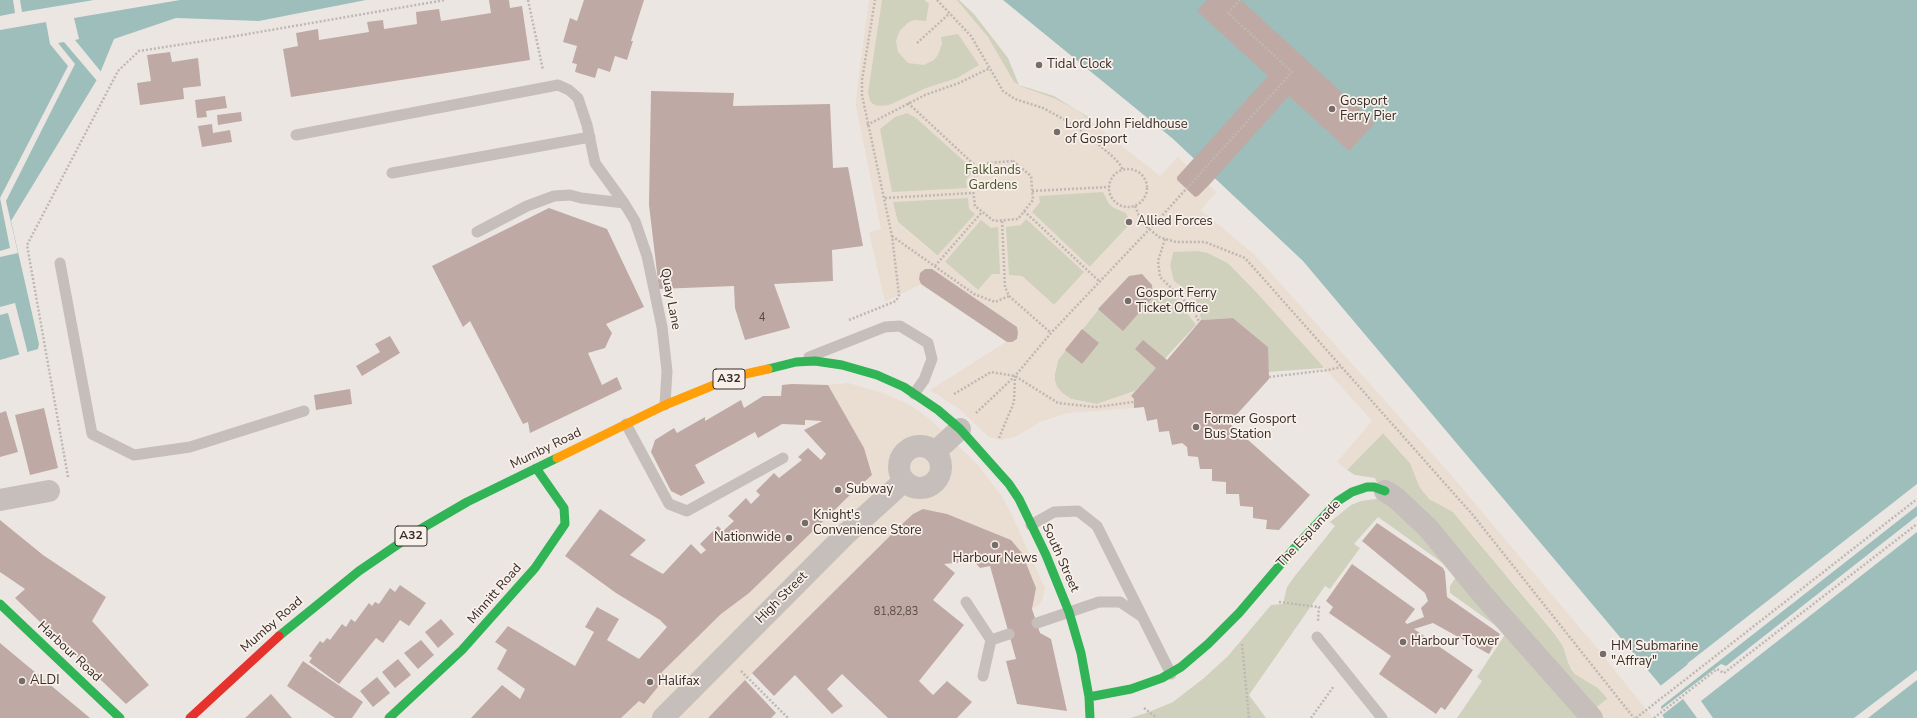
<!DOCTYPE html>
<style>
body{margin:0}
canvas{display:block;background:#ece6e2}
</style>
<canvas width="1917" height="718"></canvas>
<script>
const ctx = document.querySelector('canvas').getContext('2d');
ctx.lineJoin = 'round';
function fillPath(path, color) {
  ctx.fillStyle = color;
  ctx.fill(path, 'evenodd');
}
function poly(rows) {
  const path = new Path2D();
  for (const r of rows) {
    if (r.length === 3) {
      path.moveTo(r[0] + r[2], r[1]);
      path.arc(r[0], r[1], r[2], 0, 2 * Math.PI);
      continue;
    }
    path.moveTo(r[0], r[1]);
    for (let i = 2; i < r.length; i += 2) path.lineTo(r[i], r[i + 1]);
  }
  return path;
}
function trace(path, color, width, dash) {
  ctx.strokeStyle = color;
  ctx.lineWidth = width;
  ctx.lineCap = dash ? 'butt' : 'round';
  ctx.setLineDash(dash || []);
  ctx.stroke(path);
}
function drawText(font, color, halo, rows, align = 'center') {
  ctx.font = font + ' "Nunito Sans",sans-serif';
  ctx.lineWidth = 3.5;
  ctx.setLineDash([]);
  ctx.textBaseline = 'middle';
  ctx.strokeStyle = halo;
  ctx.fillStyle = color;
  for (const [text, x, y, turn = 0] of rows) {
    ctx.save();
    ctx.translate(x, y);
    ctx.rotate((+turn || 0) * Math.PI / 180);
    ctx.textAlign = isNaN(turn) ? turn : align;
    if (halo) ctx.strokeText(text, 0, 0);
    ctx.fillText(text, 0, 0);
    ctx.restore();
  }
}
fillPath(poly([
 [873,0,959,0,974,14,1008,58,1019,85,1054,96,1088,117,1131,223,1054,305,1022,276,978,290,898,222,862,95],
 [1173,251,1199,251,1208,253,1228,263,1272,308,1324,365,1323,368,1268,372,1268,347,1233,318,1201,320,1195,297,1174,282,1170,266],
 [1175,296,1196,325,1135,391,1097,404,1071,399,1058,390,1054,378,1058,360,1102,305,1137,307,1153,297],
 [1383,433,1410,463,1423,492,1453,512,1554,633,1563,646,1571,669,1575,674,1598,688,1608,699,1587,715,1589,718,1457,718,1482,681,1477,677,1506,633,1450,593,1450,586,1458,574,1378,517,1354,544,1360,548,1330,589,1325,586,1249,695,1266,718,1130,718,1149,712,1173,702,1204,678,1228,656,1271,605,1283,604,1287,587,1294,577,1335,526,1330,522,1351,505,1361,501,1383,498,1375,478,1355,475,1347,470]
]), '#cfd1bd');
fillPath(poly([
 [869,0,882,0,868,93,870,101,873,104,878,106,889,105,926,88,957,78,979,65,958,34,941,37,942,44,938,55,934,60,924,65,908,63,898,52,896,41,900,30,909,22,914,20,926,21,929,4,924,0,957,0,988,37,1014,82,1023,87,1056,99,1077,110,1160,176,1178,157,1187,166,1177,180,1195,197,1198,196,1209,185,1216,192,1201,210,1255,255,1353,365,1445,468,1591,641,1653,718,1589,718,1587,715,1608,698,1598,688,1575,674,1568,663,1563,646,1555,633,1453,512,1429,499,1419,486,1410,463,1383,433,1347,470,1337,462,1372,421,1239,273,1228,263,1209,253,1199,251,1173,252,1170,266,1174,281,1195,297,1201,320,1196,325,1175,296,1153,297,1152,285,1142,275,1129,276,1098,309,1058,360,1055,369,1055,384,1064,395,1071,399,1097,404,1135,391,1131,396,1134,399,1134,408,1067,413,1040,422,1015,437,1001,440,989,437,958,408,930,390,1006,342,1012,342,1017,339,1018,333,1017,327,925,269,920,273,919,279,921,284,885,302,869,232,881,229,856,106,857,88],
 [907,113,916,118,974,170,966,180,967,188,892,192,880,129,895,117],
 [1103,192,1109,204,1114,208,1126,213,1131,223,1090,267,1032,212,1040,202,1039,196],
 [968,198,969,209,975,214,937,256,898,223,893,202],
 [1026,219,1084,272,1054,305,1022,276,1009,275,1006,227,1021,225],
 [981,220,991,228,998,227,1000,274,992,274,978,290,945,262],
 [848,383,883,393,910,405,931,420,978,465,1001,495,1011,513,1045,588,1042,601,1039,605,1032,609,1036,588,1022,553,1011,540,947,514,923,509,913,514,901,525,708,718,621,718,639,701,644,703,666,677,661,673,721,614,872,475,864,448,828,385]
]), '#eaddd2');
fillPath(poly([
 [0,0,366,0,259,21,176,18,114,39,98,78,11,221,39,344,38,349,0,360],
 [1003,0,1917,0,1917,718,1664,718,1661,712,1662,687,1303,261,1172,138]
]), '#9ebebb');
fillPath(poly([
 [13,0,20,0,22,12,94,0,180,0,74,18,79,39,75,40,102,73,98,82,64,42,58,43,75,64,6,201,18,253,0,257,0,251,10,248,0,198,68,66,50,44,46,22,0,30,0,16,15,13],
 [15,303,28,354,20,357,8,313,0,315,0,307],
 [1917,484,1917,506,1659,708,1659,687,1687,665,1688,663],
 [1917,516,1917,532,1701,701,1713,718,1697,718,1683,699,1661,716,1659,711,1721,664,1726,666],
 [1917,670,1917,680,1868,718,1854,718]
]), '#ece6e2');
fillPath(poly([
 [489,0,509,0,510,8,522,6,530,60,291,97,283,49,298,46,296,33,318,29,319,40,369,32,367,22,383,20,384,29,417,24,416,12,439,9,441,21,491,13],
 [584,0,644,0,631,41,633,41,627,60,615,56,610,72,598,68,595,78,575,72,577,64,572,63,577,46,563,42,570,18,577,21],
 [1207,0,1241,0,1375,123,1349,151,1289,96,1209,185,1198,196,1195,197,1177,180,1177,177,1268,76,1197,11],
 [170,52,172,62,198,58,201,86,183,88,184,99,140,105,137,83,151,81,147,55],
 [651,91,734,93,733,106,830,104,833,168,848,167,863,246,832,250,833,281,774,284,790,328,745,340,735,308,734,286,659,289,649,205],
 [225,96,227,108,206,111,207,117,197,118,195,100],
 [241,112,242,121,218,125,217,115],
 [212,124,213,133,230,130,232,142,202,147,198,126],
 [549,208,607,229,644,307,606,324,612,333,605,348,588,353,602,385,617,377,622,389,530,433,528,422,523,424,470,321,463,327,432,266],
 [925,269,932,269,1017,327,1018,333,1017,339,1012,342,1007,342,921,284,919,279,920,273],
 [1142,274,1152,285,1153,297,1123,331,1098,309,1129,276],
 [1233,318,1268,347,1269,379,1229,423,1310,495,1279,530,1266,529,1267,520,1253,518,1253,507,1240,506,1239,494,1226,494,1226,482,1212,481,1212,469,1200,469,1198,457,1188,456,1187,447,1182,443,1172,445,1169,431,1159,432,1157,419,1147,421,1144,407,1134,408,1134,399,1131,396,1156,368,1135,349,1143,340,1167,360,1201,320],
 [1082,329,1099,343,1082,364,1065,350],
 [390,336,400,353,362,376,356,366,380,352,375,344],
 [792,384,828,385,864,448,872,475,852,493,749,593,721,614,661,673,666,677,644,704,639,701,621,718,471,718,502,685,520,699,525,689,497,669,507,650,495,642,508,626,575,666,594,632,585,627,597,607,619,619,607,640,639,659,667,627,660,620,616,593,565,556,600,509,646,540,630,555,663,574,691,544,701,554,706,550,700,544,718,526,723,531,734,521,728,516,746,498,751,504,760,495,756,491,774,473,779,478,802,460,798,457,808,448,821,460,826,454,804,430,822,421,805,420,805,425,782,424,758,438,755,432,695,465,705,483,681,496,671,491,651,452,655,440,674,428,677,433,705,417,705,421,741,400,744,408,763,396,781,396,782,385],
 [350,389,352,404,316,410,314,395],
 [44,408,58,468,30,475,15,415],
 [6,411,18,452,0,457,0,413],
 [923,509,947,514,1011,540,1022,553,1036,588,1032,609,1040,633,1051,639,1067,711,1017,704,1006,661,1016,659,990,566,980,568,974,561,944,564,955,573,933,600,964,625,919,681,933,695,947,681,972,702,957,718,888,718,842,674,827,689,843,706,832,714,795,675,774,696,752,673,901,525,913,514],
 [0,520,43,555,106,597,92,621,149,685,126,704,15,598,25,589,0,572],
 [1377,523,1443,568,1445,572,1447,597,1500,634,1489,654,1433,623,1414,629,1473,670,1445,710,1441,707,1436,714,1379,674,1391,656,1329,613,1333,607,1326,601,1352,564,1415,609,1405,622,1407,624,1424,617,1421,608,1428,601,1425,593,1362,541],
 [400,585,426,603,409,626,400,620,383,643,376,638,339,684,309,662,312,658,309,656,320,641,323,643,327,638,330,640,342,624,346,627,351,619,355,622,369,603,372,606,375,602,379,604,390,588,395,592],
 [441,619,454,634,438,648,425,632],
 [421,640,434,655,418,669,404,653],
 [0,643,90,718,0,718],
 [398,659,411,675,395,688,382,672],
 [303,661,363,702,352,718,335,718,287,686],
 [377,677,390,693,373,707,360,691],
 [745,680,776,713,771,718,708,718],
 [271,694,292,718,245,718]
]), '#bfa9a4');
trace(poly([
 [528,0,543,70],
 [937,0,971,36,1003,91,1015,99,1043,108,1076,126,1111,155,1119,163,1123,170],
 [917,43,950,13],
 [908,103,981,171],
 [867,125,925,95,959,83,990,68],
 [1013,161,1031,176,1033,200,1018,219,994,221,975,206,972,181,988,163,1013,161],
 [1128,188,19],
 [1032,191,1109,187],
 [885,198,973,193],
 [1135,206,1142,223,1159,237,1176,242,1205,242,1245,258,1472,514,1634,718],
 [1024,211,1100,282],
 [1002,221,1005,287,1009,296,1051,333],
 [892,236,974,294,995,302,1009,296],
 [1165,239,1158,261,1160,277,1191,307,1199,321],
 [935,266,982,212],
 [849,320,896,301,899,295,892,236,862,95,862,80,875,0],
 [1269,377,1328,370,1341,367],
 [954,394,991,372,1015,376,1058,403,1095,407,1134,402],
 [976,413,1015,376,1051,333,1159,219,1292,72,1228,13,1240,0],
 [999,438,1014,402,1015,376],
 [68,477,27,245,118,71,139,51,236,36,445,0],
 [1279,602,1319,607,1318,621],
 [1242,644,1249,718],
 [741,671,788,718],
 [1144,708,1157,718],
 [1311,718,1334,686],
 [1636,718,1917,499],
 [1654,718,1717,669,1724,673,1917,524]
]), '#bfb7b3', 2.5, [2, 2]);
trace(poly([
 [296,135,558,85,569,90,578,98,587,125,595,163,624,203,635,221,647,256,662,327,667,371,665,405],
 [392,173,590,137],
 [477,232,527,206,554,196,570,195,581,198,624,203],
 [60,263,92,434,134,455,190,447,304,411],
 [809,357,885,327,900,326,928,343,932,359,924,380,914,394],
 [626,424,669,504,687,511,783,458],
 [1031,525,1054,512,1078,511,1097,526,1171,674],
 [966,602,991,640,983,676],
 [1037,623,1099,602,1120,602,1141,616],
 [1317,637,1382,718],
 [991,640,1009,634]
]), '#c6beba', 11);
trace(poly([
 [920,467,21],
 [935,452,960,429],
 [1385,491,1395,497,1428,528,1483,595,1592,718],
 [0,500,49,491],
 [663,718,847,533,904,481]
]), '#c6beba', 22);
trace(poly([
 [768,369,796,362,815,361,842,365,877,375,904,387,938,410,960,429],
 [960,429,1009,484,1019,499,1046,555,1069,612,1081,653,1089,697,1090,718],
 [0,604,120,718],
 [279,636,359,571,419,530,467,502,557,458],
 [1089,697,1131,689,1162,678,1181,667,1208,644,1239,613,1298,544,1338,501,1352,492,1367,487,1374,487,1385,491],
 [389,718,462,650,535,568,565,524,564,508,536,468]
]), '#30b455', 9);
trace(poly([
 [557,458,665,405,736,376,768,369]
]), '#ff9f0a', 9);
trace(poly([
 [190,718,279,636]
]), '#e5322d', 9);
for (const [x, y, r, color] of [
 [1039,65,4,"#766d6a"],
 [1332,109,4,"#766d6a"],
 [1057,132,4,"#766d6a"],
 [1129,222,4,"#766d6a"],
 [1128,301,4,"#766d6a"],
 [1196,427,4,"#766d6a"],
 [838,490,4,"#766d6a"],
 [805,523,4,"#766d6a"],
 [789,538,4,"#766d6a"],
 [995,545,4,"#766d6a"],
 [1403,642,4,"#766d6a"],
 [1603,654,4,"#766d6a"],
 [22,681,4,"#766d6a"],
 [650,682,4,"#766d6a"]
]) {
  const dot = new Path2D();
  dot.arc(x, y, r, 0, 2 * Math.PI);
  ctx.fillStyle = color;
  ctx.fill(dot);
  trace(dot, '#f9f0e9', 1.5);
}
drawText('11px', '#584b48', null, [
 ["4",762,318],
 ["81,82,83",896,612]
]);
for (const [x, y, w] of [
 [729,379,32],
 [411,536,32]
]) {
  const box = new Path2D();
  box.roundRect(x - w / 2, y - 10, w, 20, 3);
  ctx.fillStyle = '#f9f0e9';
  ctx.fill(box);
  trace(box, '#362c29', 1);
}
drawText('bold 12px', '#362c29', null, [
 ["A32",729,379],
 ["A32",411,536]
]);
drawText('13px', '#362c29', '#f9f0e9', [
 ["Tidal Clock",1047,65],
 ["Gosport",1340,102],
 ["Ferry Pier",1340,117],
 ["Lord John Fieldhouse",1065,125],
 ["of Gosport",1065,140],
 ["Allied Forces",1137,222],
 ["Gosport Ferry",1136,294],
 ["Ticket Office",1136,309],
 ["Former Gosport",1204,420],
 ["Bus Station",1204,435],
 ["Subway",846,490],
 ["Knight's",813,516],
 ["Convenience Store",813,531],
 ["Nationwide",781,538,"right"],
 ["Harbour News",995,559,"center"],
 ["Harbour Tower",1411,642],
 ["HM Submarine",1611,647],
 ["\"Affray\"",1611,662],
 ["ALDI",30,681],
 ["Halifax",658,682]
], 'left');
drawText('13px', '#4a542e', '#f9f0e9', [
 ["Falklands",993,171],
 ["Gardens",993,186]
]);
drawText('13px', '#362c29', '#f9f0e9', [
 ["Quay Lane",670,299,79],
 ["Mumby Road",546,449,-26],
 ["The Esplanade",1309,534,-47],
 ["South Street",1060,558,66],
 ["Minnitt Road",495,594,-49],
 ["High Street",782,598,-45],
 ["Mumby Road",272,625,-41],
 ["Harbour Road",69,652,43]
]);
</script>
